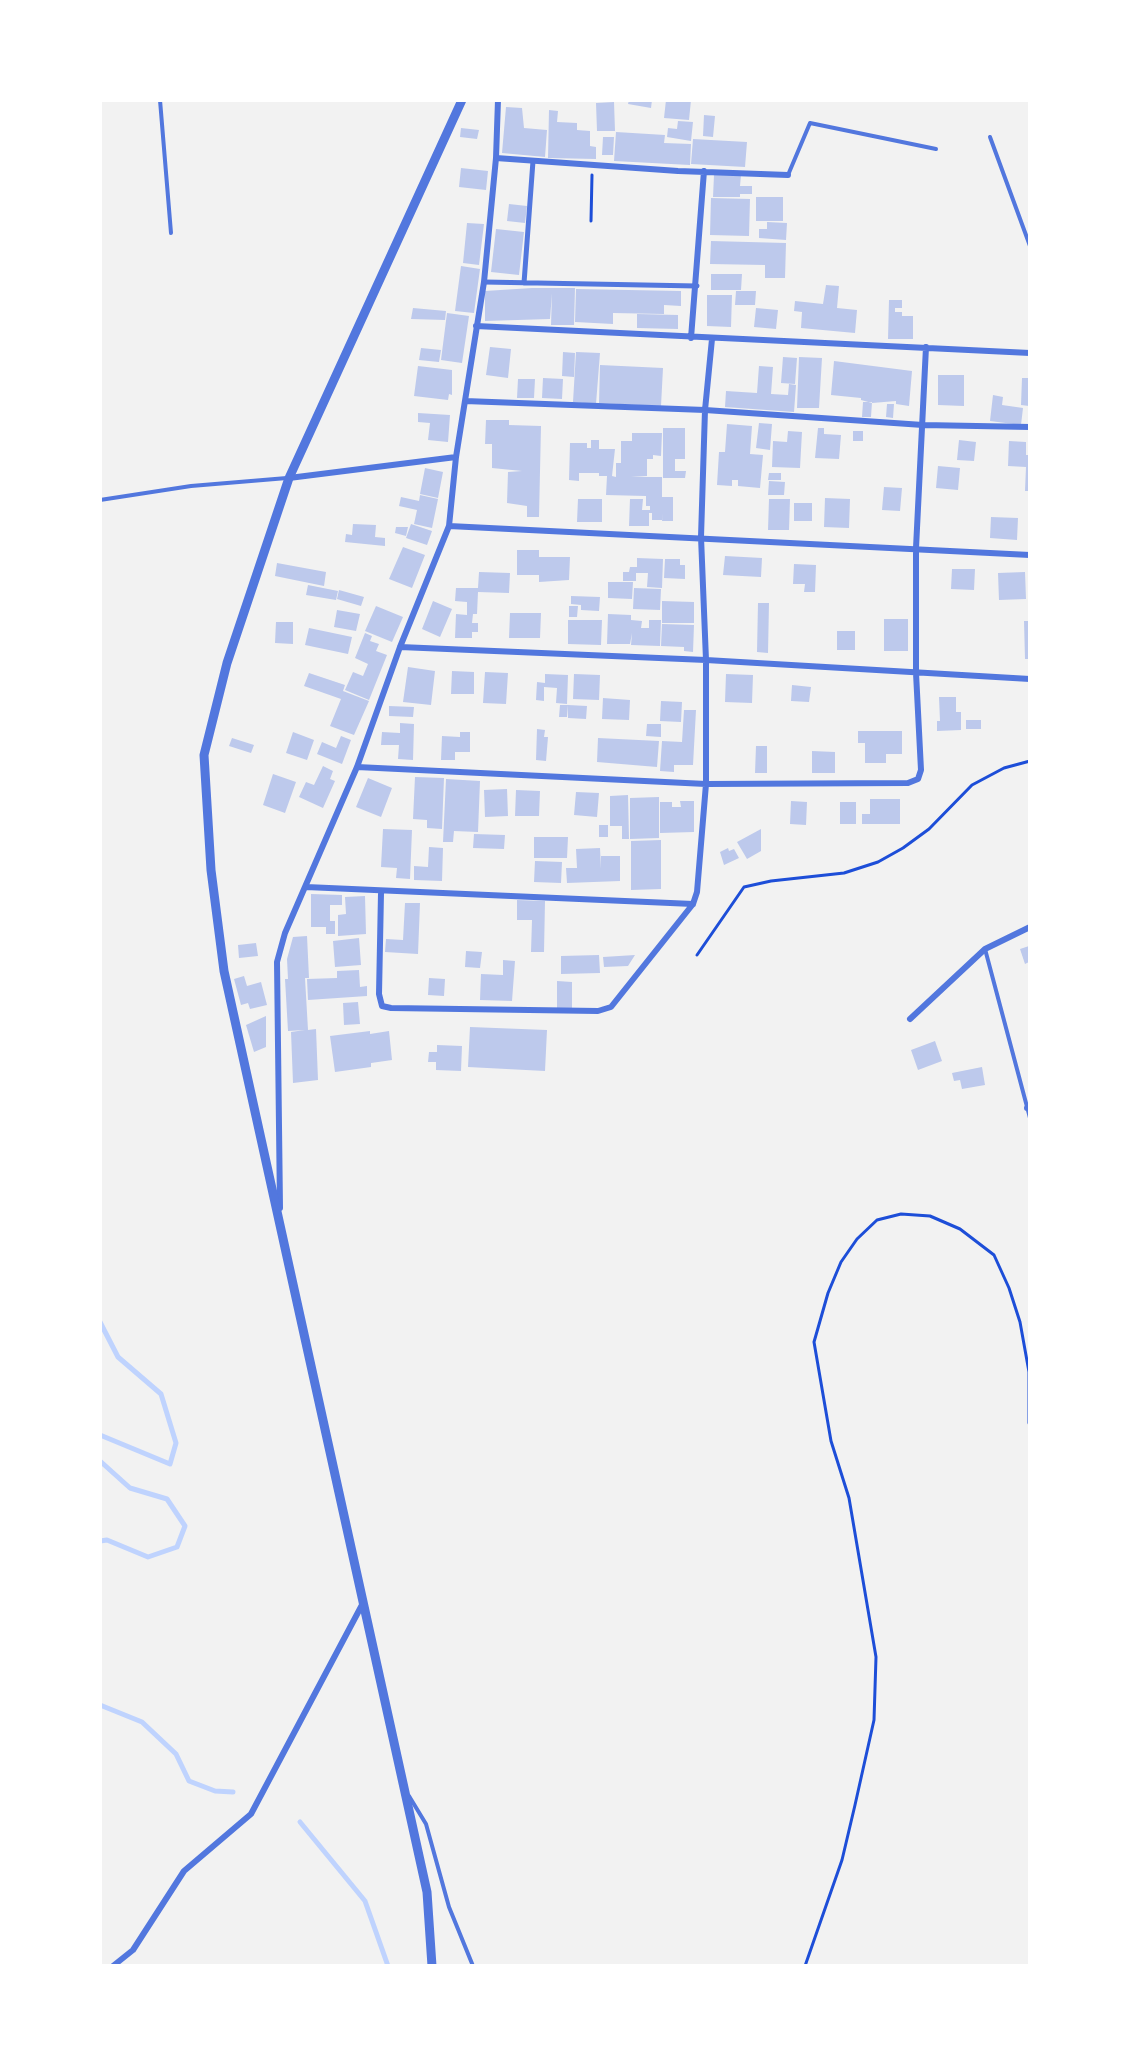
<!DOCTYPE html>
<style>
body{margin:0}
#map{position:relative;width:1130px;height:2066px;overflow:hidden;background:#f2f2f2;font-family:Overpass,sans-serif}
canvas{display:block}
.frame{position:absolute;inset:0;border:102px solid #fff;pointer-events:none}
</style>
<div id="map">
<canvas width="1130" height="2066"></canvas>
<div class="frame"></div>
</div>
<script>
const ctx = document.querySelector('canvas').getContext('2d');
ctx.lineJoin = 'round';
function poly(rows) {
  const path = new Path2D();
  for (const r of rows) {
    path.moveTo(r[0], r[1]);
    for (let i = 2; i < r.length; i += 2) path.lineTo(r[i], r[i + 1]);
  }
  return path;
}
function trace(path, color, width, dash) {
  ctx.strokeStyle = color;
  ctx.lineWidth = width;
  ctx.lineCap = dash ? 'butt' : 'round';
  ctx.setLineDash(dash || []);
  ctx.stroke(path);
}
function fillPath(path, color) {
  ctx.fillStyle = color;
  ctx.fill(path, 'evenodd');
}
trace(poly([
 [100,1322,118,1357,161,1394,176,1443,170,1464,100,1435],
 [100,1461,130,1488,167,1499,185,1526,177,1547,148,1557,107,1540,100,1541],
 [100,1705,142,1722,176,1754,189,1781,215,1791,233,1792],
 [300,1822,365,1901,388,1966]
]), '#bfd3fe', 5);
fillPath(poly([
 [629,100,652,100,651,108,628,104],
 [666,100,691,100,689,120,664,118],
 [614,102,615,131,597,131,596,103],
 [506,107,522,108,524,128,547,130,545,157,502,153],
 [549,110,558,111,557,122,577,123,577,130,590,131,590,146,596,147,596,159,548,158],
 [704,115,715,116,713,137,703,136],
 [678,121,693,122,691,141,667,137,668,128,677,129],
 [461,128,479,130,477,139,460,137],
 [616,132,665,135,664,143,691,144,690,165,614,161],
 [603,137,614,137,613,155,602,155],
 [693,139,747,142,745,167,691,164],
 [461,168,488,171,486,190,459,187],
 [714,175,741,175,740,186,752,186,752,194,740,194,740,197,713,197],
 [756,197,783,197,783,221,756,221],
 [711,198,750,199,749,236,710,235],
 [509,204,527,206,525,223,507,221],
 [767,222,787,223,786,240,759,238,759,229,767,229],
 [467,223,484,224,479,265,463,263],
 [496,229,524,232,519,275,491,272],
 [711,241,786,243,785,278,765,278,765,265,710,264],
 [461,266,480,269,474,313,455,311],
 [711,274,742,274,741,290,711,290],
 [826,285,839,286,837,308,857,310,855,333,801,328,802,312,794,311,795,301,823,304],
 [532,288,575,288,574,325,551,325,552,293,550,319,485,321,485,291],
 [576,289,681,291,681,306,664,305,664,314,613,313,613,324,575,322],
 [736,291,756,291,755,305,735,305],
 [707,295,732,295,731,327,707,326],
 [889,300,902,300,902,308,895,308,895,312,902,312,902,316,913,316,913,339,888,339],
 [413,308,446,311,445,320,411,319],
 [756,308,778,310,776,329,754,327],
 [447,313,469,316,462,363,441,360],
 [637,314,678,315,678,329,637,328],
 [490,347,511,349,508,378,486,375],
 [421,348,441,350,439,362,419,360],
 [563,352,575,353,574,377,562,376],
 [576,352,600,353,596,404,573,402],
 [783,357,797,358,795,384,781,383],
 [799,357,822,358,819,408,797,408],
 [834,361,912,371,909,406,896,404,896,401,872,403,861,400,861,398,831,395],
 [600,365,663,368,661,406,599,403],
 [418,366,452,370,452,395,449,394,448,400,414,396],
 [759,366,773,367,771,394,788,395,789,384,796,385,794,412,725,407,726,391,757,393],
 [938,375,964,375,964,406,938,405],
 [543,378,563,379,562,399,542,398],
 [1022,378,1029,378,1029,406,1021,405],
 [518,379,535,379,534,398,517,398],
 [993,395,1003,397,1002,405,1023,408,1021,425,990,421],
 [863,402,872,402,871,417,862,417],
 [887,404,894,404,893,418,886,417],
 [418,413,450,415,448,442,428,440,430,423,418,422],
 [486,420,509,420,509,425,541,426,539,517,527,517,527,506,507,503,508,472,522,471,492,468,492,444,485,444],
 [759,423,772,424,770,450,756,448],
 [727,424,752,426,750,454,763,455,760,488,738,486,738,480,732,480,732,486,717,485,719,452,725,452],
 [663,428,685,428,685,459,675,459,675,471,686,471,685,478,663,478],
 [818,428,824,428,824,434,841,435,839,459,815,458],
 [788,431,802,432,800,468,772,467,773,441,787,442],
 [853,431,863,431,863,441,853,441],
 [632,433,662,433,661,456,653,455,653,459,647,459,647,476,631,477,662,477,662,497,673,497,673,521,662,521,663,513,662,520,652,520,652,513,649,513,649,526,629,526,630,499,643,499,642,510,650,510,650,506,646,506,646,496,606,495,607,476,599,476,599,473,579,473,579,481,569,480,570,443,587,443,587,448,591,448,591,440,599,440,599,449,615,449,612,476,616,477,616,463,621,463,621,441,632,441],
 [959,440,976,442,974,461,957,460],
 [1009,441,1026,442,1026,455,1029,455,1029,491,1025,491,1026,467,1008,466],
 [938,466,960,468,958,490,936,488],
 [425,468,443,472,438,498,420,494],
 [769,473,781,473,781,480,768,480],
 [769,481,785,482,784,495,768,495],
 [884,487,902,488,900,511,882,510],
 [420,495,438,499,432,528,414,524,417,510,399,506,401,497,419,501],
 [825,498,850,499,849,528,824,527],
 [578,499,602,499,602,522,577,522],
 [769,499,790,499,789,530,768,530],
 [794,503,812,503,812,521,794,521],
 [991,517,1018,518,1017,540,990,538],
 [353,524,376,525,375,537,385,538,385,546,345,542,346,534,352,535],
 [411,524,432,531,427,545,406,538],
 [396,527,408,527,406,536,395,533],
 [403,547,425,555,412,588,389,579],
 [517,550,539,550,539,557,570,557,569,580,539,582,539,575,517,575],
 [725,556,762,558,761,577,723,575],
 [637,558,663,559,662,588,647,587,648,573,636,573,636,581,623,581,623,572,629,572,630,567,637,567],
 [665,559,680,559,680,565,685,565,685,579,664,578],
 [277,563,326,572,324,586,275,576],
 [794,564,816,565,815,592,804,592,805,584,793,584],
 [952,569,975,569,974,590,951,589],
 [479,572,510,573,509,593,478,592,477,614,473,614,472,623,478,623,478,632,472,632,472,638,455,638,456,614,467,615,467,602,455,601,456,588,478,588],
 [1025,572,1026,599,999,600,998,573],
 [608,582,633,582,632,599,608,598],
 [308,585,338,591,336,600,306,595],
 [634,588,661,589,660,610,633,609],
 [339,590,364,597,361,606,337,599],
 [571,596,600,597,599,611,581,610,581,605,571,604],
 [433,601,452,609,440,637,422,629],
 [662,601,694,602,694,623,662,623],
 [758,603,769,603,768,653,757,652],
 [376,606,403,617,392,642,365,631],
 [569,606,578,606,577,617,569,617],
 [337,610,360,614,356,631,334,627],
 [510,613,541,613,540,638,509,638],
 [608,614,631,615,631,620,642,621,641,628,649,628,649,620,661,620,660,646,631,645,632,633,630,644,607,644],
 [884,619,908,619,908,651,884,651],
 [568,620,602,620,601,645,568,644],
 [1024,621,1029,621,1029,659,1025,659],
 [276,622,293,622,293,644,275,643],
 [662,624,694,625,693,652,684,651,684,647,661,646],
 [309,628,352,637,348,654,305,645],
 [837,631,855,631,855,650,837,650],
 [365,633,372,636,370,641,379,644,376,651,387,655,369,700,345,690,353,672,363,676,368,664,355,658],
 [408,667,435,671,431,705,403,702],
 [452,671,474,672,474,694,451,694],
 [485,672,508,673,506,704,483,703],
 [309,673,345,685,343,691,369,701,354,735,330,726,341,699,304,686],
 [545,674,568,675,567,704,556,703,557,688,544,687,544,701,536,700,537,682,545,683],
 [574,674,600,675,599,700,573,699],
 [726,674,753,675,752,703,725,702],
 [792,685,811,687,809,702,791,701],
 [939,697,956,697,956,712,961,712,961,730,937,731,937,721,940,721],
 [603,698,630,700,629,720,602,719],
 [661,701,682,702,681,722,660,721],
 [560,705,568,705,567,717,559,717],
 [568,705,587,706,586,719,568,718],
 [389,706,414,707,413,717,389,716],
 [684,710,696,710,693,765,674,765,674,772,660,771,662,741,682,742],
 [966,720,981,720,981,729,966,729],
 [400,723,414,724,413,760,398,759,399,745,381,745,382,732,400,733],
 [647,724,661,724,661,737,646,736],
 [537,729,545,730,544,737,548,737,546,761,536,760],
 [858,731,902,731,902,754,886,754,886,763,865,763,865,743,858,743],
 [293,732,314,740,307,760,286,753],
 [460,732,470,732,470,752,455,752,455,760,441,760,442,736,460,737],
 [341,736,351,740,342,764,317,754,322,742,336,748],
 [232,738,254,745,251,753,229,746],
 [598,738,659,741,657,767,597,762],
 [756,746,767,746,767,773,755,773],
 [812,751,835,752,835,773,812,773],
 [323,766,333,771,330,779,335,781,323,808,299,797,306,782,314,785],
 [273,774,296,782,285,813,263,805],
 [415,777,444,778,442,829,427,828,427,820,413,819],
 [368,778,392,788,381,817,356,807],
 [446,779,480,781,478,832,454,831,453,842,443,842],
 [507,789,508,816,485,817,484,790],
 [516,790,540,791,539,816,515,816],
 [576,792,599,793,597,817,574,815],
 [628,795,629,839,622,839,622,826,610,826,610,796],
 [659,797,659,838,630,839,630,798],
 [870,799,900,799,900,824,862,824,862,814,870,814],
 [680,801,694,801,694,832,660,833,660,802,672,802,672,807,681,807],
 [791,801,807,802,806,825,790,824],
 [840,802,856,802,856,824,840,824],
 [599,825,608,825,608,837,599,837],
 [383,829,412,830,410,879,396,878,397,868,381,867],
 [761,829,761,851,747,859,737,842],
 [474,834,505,835,504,849,473,848],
 [534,837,568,837,567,858,534,858],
 [661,840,661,889,631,890,631,841],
 [429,847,443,848,442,881,414,880,414,866,428,867],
 [600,848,601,869,601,856,620,856,620,881,567,883,566,868,577,868,576,849],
 [728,848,729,851,734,849,739,858,724,865,720,852],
 [535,861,562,862,561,883,534,882],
 [311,894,342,895,342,905,330,905,330,921,335,921,335,934,326,934,326,927,311,927],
 [365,896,366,934,338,936,338,915,346,914,345,897],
 [517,900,545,901,544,952,531,952,532,920,517,920],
 [405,903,420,903,418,954,385,952,386,939,403,940],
 [307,936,309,978,305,978,308,1030,316,1029,318,1080,293,1083,291,1032,305,1030,288,1031,285,979,288,979,287,959,293,937],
 [359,938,361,965,335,967,333,941],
 [256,943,258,956,239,958,238,945],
 [1029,946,1029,962,1025,964,1020,949],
 [466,951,482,952,480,968,465,967],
 [599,955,600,973,561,974,561,956],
 [635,955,628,966,604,967,603,957],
 [503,960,515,961,512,1001,480,1000,481,974,503,975],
 [359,970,360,987,367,986,367,996,308,1000,307,979,337,978,337,971],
 [244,976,247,986,261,982,267,1005,250,1009,248,1003,241,1005,234,979],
 [429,978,445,979,444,996,428,995],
 [557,981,572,982,572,1009,557,1009],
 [358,1002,360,1024,344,1025,343,1003],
 [266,1016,266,1047,254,1052,246,1025],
 [470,1027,547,1030,545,1071,468,1067],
 [370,1031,370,1034,389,1031,392,1060,371,1063,371,1067,335,1072,330,1036],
 [935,1041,942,1061,918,1070,911,1050],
 [437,1045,462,1046,461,1071,436,1070,436,1062,428,1062,429,1052,437,1052],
 [982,1067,985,1085,962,1089,960,1080,954,1081,952,1073]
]), '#bdc9ec');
trace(poly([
 [591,221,592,175],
 [697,955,744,887,771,881,844,873,878,862,903,848,929,829,972,785,1004,768,1030,761],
 [805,1966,842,1860,855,1805,874,1720,876,1657,849,1498,831,1441,814,1342,828,1293,841,1262,857,1239,877,1220,901,1214,930,1216,960,1229,994,1255,1009,1288,1020,1322,1029,1372,1029,1423]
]), '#1d4ed8', 3);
trace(poly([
 [160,100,171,233],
 [990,137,1030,246],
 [788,175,810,123,936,149],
 [100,500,191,486,287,478],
 [985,949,1030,1118],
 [409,1796,426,1824,449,1907,473,1966]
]), '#5277de', 4);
trace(poly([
 [484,282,697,286],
 [524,283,533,161]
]), '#5277de', 5);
trace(poly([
 [496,158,678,171,788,175],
 [476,326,1030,353],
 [691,338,704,171],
 [465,401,705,410,923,425,1030,427],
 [289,478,456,457],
 [449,526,1030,555],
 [400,647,706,660,1030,679],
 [357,767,706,784,908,783,918,779,921,770,916,673,916,548,926,347],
 [306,887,693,904],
 [381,893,379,994,382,1006,391,1008,598,1011,611,1007,693,904,697,892,706,784,706,660,701,537,705,410,712,339],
 [910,1019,985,949,1030,927],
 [1027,1108,1030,1108],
 [280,1208,277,962,285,933,357,767,400,647,449,526,456,457,484,282,496,158,498,100],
 [113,1966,133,1950,184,1871,251,1814,363,1603]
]), '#5277de', 6);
trace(poly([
 [432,1966,427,1892,224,971,211,870,204,755,227,663,289,478,462,100]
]), '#5277de', 9);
</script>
